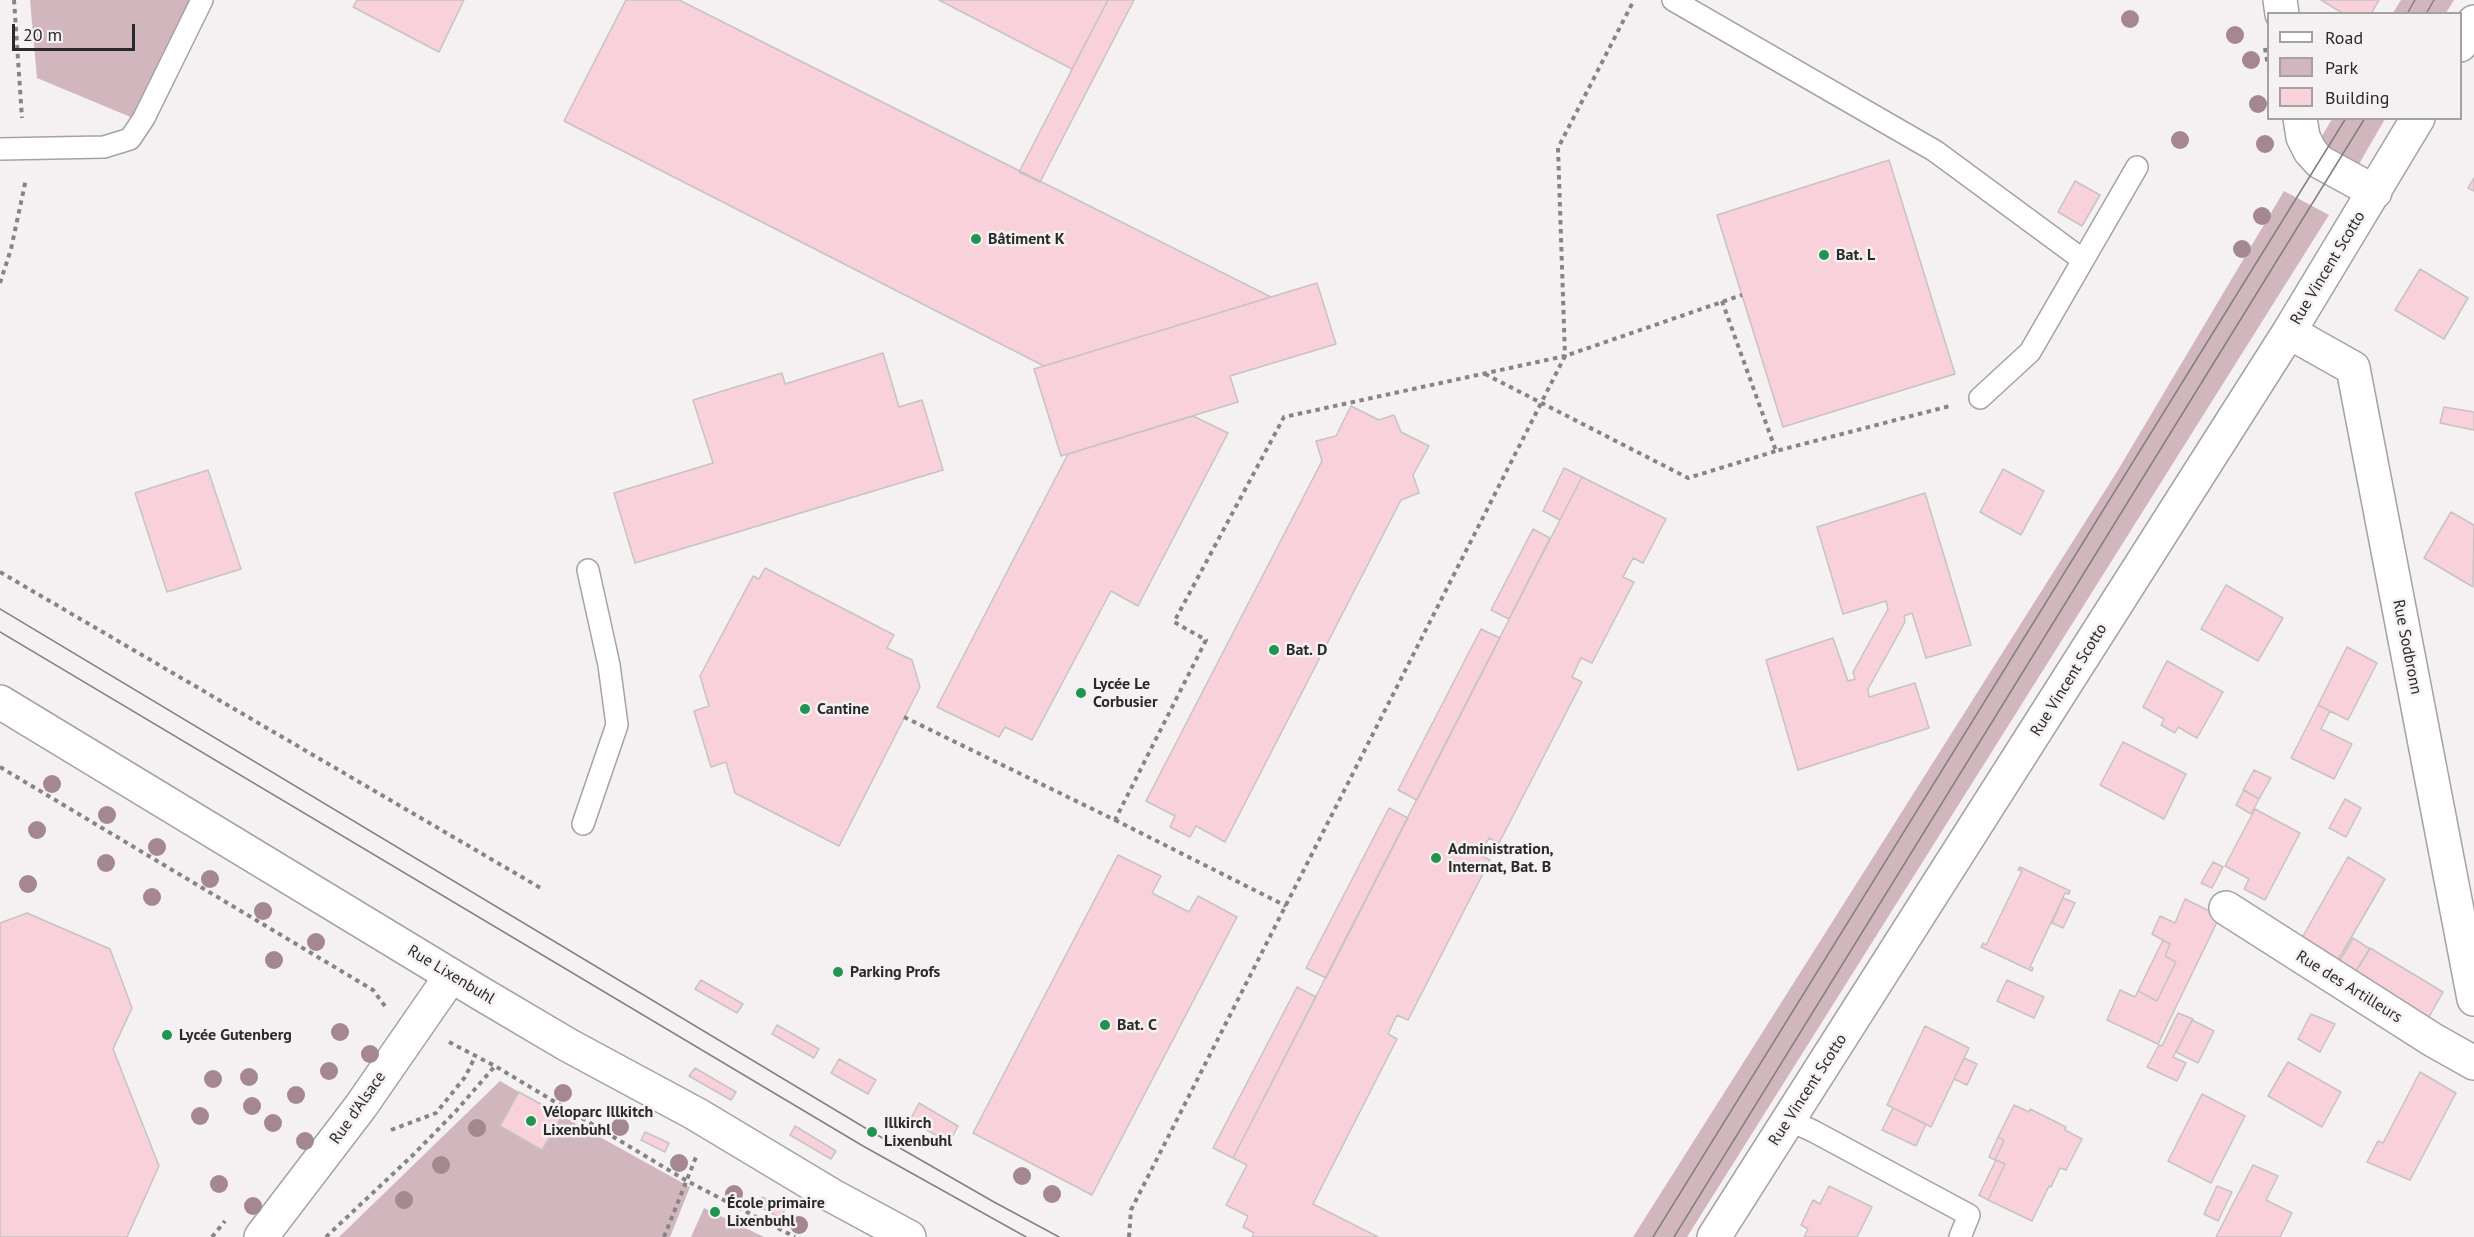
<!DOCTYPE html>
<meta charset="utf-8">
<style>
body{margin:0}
#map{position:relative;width:2474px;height:1237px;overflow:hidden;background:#f5f1f2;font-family:"PT Sans",sans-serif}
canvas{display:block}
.legend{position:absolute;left:2267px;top:12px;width:195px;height:108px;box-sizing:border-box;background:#f5f1f2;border:2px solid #a4a1a2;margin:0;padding:8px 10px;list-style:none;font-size:18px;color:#2b2a2a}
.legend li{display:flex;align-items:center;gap:12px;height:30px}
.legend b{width:30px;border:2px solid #a4a1a2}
.scale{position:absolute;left:12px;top:24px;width:123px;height:27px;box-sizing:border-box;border:3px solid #2b2a2a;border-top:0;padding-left:8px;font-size:18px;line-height:21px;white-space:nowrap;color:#2b2a2a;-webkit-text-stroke:4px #f5f1f2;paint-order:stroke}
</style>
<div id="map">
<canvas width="2474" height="1237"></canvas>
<ul class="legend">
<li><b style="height:8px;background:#fff"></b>Road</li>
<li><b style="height:16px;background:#d1b6bd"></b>Park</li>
<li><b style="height:16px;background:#f8d1db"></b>Building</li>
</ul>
<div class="scale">20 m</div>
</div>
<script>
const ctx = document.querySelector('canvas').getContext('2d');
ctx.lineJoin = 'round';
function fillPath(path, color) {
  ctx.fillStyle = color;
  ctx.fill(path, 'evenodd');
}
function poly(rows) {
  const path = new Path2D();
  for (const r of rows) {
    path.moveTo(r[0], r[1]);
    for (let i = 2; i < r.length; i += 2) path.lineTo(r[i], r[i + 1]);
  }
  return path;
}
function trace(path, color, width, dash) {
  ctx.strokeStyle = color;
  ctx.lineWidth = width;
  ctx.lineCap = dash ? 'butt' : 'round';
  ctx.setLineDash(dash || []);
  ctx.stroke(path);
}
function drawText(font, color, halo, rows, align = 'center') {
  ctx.font = font + ' "PT Sans",sans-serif';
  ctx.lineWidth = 5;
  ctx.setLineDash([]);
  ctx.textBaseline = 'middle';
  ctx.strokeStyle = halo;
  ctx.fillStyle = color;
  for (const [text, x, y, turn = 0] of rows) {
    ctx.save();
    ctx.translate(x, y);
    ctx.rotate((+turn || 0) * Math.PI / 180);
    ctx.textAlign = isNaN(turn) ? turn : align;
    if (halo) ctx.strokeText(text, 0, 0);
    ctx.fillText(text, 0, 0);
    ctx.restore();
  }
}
fillPath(poly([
 [30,0,194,0,133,118,37,78],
 [2401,0,2454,0,2446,13,2393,13],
 [2332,119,2385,119,2359,164,2319,141],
 [2284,191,2329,215,1687,1237,1633,1237,2118,470],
 [500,1081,519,1092,500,1126,542,1150,562,1116,690,1187,670,1237,339,1237],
 [704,1208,764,1237,691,1237]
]), '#d1b6bd');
const building = poly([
 [357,0,464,0,439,52,353,7,357,0],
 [626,0,679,0,1271,297,1044,366,564,121,626,0],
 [939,0,1108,0,1072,69,939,0],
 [1108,0,1134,0,1040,182,1019,172,1108,0],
 [2321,0,2379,0,2371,14,2344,14,2321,0],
 [1889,160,1955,374,1783,427,1717,215,1889,160],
 [2474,178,2474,191,2468,188,2474,178],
 [2075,181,2100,195,2082,226,2058,212,2075,181],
 [2420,269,2468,298,2444,339,2395,310,2420,269],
 [1317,283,1336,344,1230,376,1238,402,1061,456,1034,369,1317,283],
 [883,353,899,407,922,400,943,470,635,563,614,493,713,463,693,400,782,373,785,384,883,353],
 [1351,406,1379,420,1394,415,1401,432,1429,446,1413,475,1419,493,1401,500,1225,842,1196,826,1190,837,1170,827,1175,816,1146,801,1322,461,1316,441,1336,436,1351,406],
 [2444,407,2474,412,2474,430,2440,423,2444,407],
 [1193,416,1228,433,1138,606,1111,591,1032,740,1005,727,999,737,937,707,1068,454,1193,416],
 [1564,468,1582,477,1560,520,1543,511,1564,468],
 [2003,469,2044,491,2021,535,1980,512,2003,469],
 [208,470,241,569,167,592,135,493,208,470],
 [1582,477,1666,519,1643,563,1633,558,1623,577,1634,582,1592,663,1581,658,1572,677,1582,682,1499,843,1489,838,1480,855,1490,860,1408,1020,1397,1015,1388,1034,1397,1039,1313,1204,1378,1237,1252,1237,1254,1233,1243,1227,1248,1216,1226,1205,1247,1165,1233,1158,1582,477],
 [1925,493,1971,645,1926,658,1912,613,1904,616,1905,622,1868,689,1869,697,1915,683,1929,728,1798,770,1766,660,1833,638,1848,681,1855,679,1853,672,1888,609,1886,601,1843,614,1817,527,1925,493],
 [2451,512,2474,525,2473,587,2424,558,2451,512],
 [1533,529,1550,538,1509,619,1491,610,1533,529],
 [765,568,894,635,887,648,912,660,920,687,839,846,735,793,726,762,711,767,694,711,709,706,700,676,753,576,759,579,765,568],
 [2226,585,2283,618,2258,661,2201,629,2226,585],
 [1481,629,1500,638,1417,800,1398,790,1481,629],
 [2347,647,2377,663,2348,720,2318,705,2347,647],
 [2167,661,2223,692,2197,738,2178,727,2175,733,2161,725,2164,719,2143,707,2167,661],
 [2318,705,2330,711,2321,729,2352,744,2334,779,2291,758,2318,705],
 [2123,742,2186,774,2164,819,2100,785,2123,742],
 [2254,770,2271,778,2259,799,2243,790,2254,770],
 [2244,790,2259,799,2251,814,2236,805,2244,790],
 [2345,799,2361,808,2346,837,2329,828,2345,799],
 [1389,808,1408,818,1326,978,1306,968,1389,808],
 [2255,809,2300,833,2265,900,2244,889,2249,879,2225,866,2255,809],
 [1118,855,1161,876,1152,893,1189,912,1198,896,1237,917,1092,1195,973,1133,1118,855],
 [2348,857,2385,879,2334,967,2299,943,2348,857],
 [2213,862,2223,867,2212,888,2201,883,2213,862],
 [2020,867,2070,891,2069,894,2065,893,2030,967,2033,968,2032,971,1981,947,1983,943,1986,945,2022,871,2018,870,2020,867],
 [2063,898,2075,903,2063,928,2052,923,2063,898],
 [2185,899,2220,916,2158,1044,2107,1020,2120,990,2135,997,2138,991,2157,1001,2176,962,2165,956,2170,944,2152,934,2160,916,2175,923,2185,899],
 [27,913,110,949,132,1008,113,1049,159,1166,127,1237,0,1237,0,923,27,913],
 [2353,938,2370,949,2351,979,2335,969,2353,938],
 [2163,940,2170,944,2165,956,2176,962,2157,1001,2138,991,2163,940],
 [2370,948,2443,992,2425,1024,2351,979,2370,948],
 [701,980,743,1004,737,1013,695,989,701,980],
 [2007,980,2044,997,2034,1018,1997,1001,2007,980],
 [1297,987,1316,997,1233,1158,1213,1148,1297,987],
 [2178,1013,2193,1019,2173,1057,2186,1063,2177,1081,2147,1067,2159,1045,2162,1046,2178,1013],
 [2311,1014,2335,1024,2320,1052,2298,1039,2311,1014],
 [2192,1020,2214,1031,2198,1063,2176,1052,2192,1020],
 [777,1025,819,1049,814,1058,772,1034,777,1025],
 [1925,1026,1969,1048,1931,1127,1887,1105,1925,1026],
 [1964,1058,1977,1064,1967,1085,1954,1079,1964,1058],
 [839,1059,876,1080,868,1094,831,1073,839,1059],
 [2288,1062,2341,1092,2322,1127,2268,1096,2288,1062],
 [695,1068,736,1092,731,1100,689,1076,695,1068],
 [2420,1072,2456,1093,2410,1180,2367,1162,2378,1141,2383,1143,2420,1072],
 [519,1092,562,1116,542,1150,500,1126,519,1092],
 [2202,1094,2245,1116,2211,1183,2168,1161,2202,1094],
 [919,1103,958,1126,949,1143,910,1120,919,1103],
 [2014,1105,2029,1112,2030,1109,2066,1127,2065,1130,2082,1139,2066,1170,2060,1168,2051,1187,2049,1186,2032,1221,1988,1200,2005,1164,1995,1160,2004,1140,1998,1137,2014,1105],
 [1893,1108,1926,1124,1916,1146,1882,1130,1893,1108],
 [795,1126,836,1151,831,1159,790,1135,795,1126],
 [645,1132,669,1143,665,1152,641,1140,645,1132],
 [1998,1137,2004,1140,1995,1160,1989,1157,1998,1137],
 [1996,1160,2005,1164,1988,1200,1979,1195,1996,1160],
 [2253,1165,2278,1176,2266,1200,2292,1213,2280,1237,2216,1237,2253,1165],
 [1829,1186,1872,1207,1857,1237,1804,1237,1808,1229,1801,1225,1813,1200,1820,1204,1829,1186],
 [2217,1186,2232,1192,2218,1221,2204,1214,2217,1186],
 [762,1197,785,1209,781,1218,758,1206,762,1197]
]);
fillPath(building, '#f8d1db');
trace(building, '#c7c3c4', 1.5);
const lane = poly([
 [1673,0,1935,151,2083,260],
 [0,149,104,147,130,139,144,118,202,0],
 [1980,398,2030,352,2137,167],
 [583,824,617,725,609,665,588,570],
 [1789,1120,1813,1131,1969,1215,1960,1237]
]);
const street = poly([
 [2280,0,2282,14],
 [2460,45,2474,22],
 [2300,118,2303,137,2310,151,2320,162,2375,192],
 [2289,332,2353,368,2474,999],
 [0,702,480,993,568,1045,696,1114,831,1195,909,1237],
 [2226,908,2433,1040,2474,1063],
 [261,1237,361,1106,451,976],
 [1714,1237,2289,332,2418,118]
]);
trace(lane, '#a5a2a3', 24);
trace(street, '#a5a2a3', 36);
trace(poly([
 [14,0,22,118],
 [2265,48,2268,66],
 [0,283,11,249,26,179],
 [1722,301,1776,451,1950,406],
 [1485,374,1688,478,1776,451],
 [0,572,544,890],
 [904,717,1115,820,1206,640,1174,622,1284,417,1565,356,1558,148,1634,0],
 [0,767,373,990,385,1006],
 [1115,820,1286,906],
 [449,1042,495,1066,687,1181,795,1237],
 [391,1130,436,1113,465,1077,475,1057],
 [212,1237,225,1221],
 [326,1237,414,1154,456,1111,495,1066],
 [664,1237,696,1157],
 [1129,1237,1131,1210,1565,356,1742,295]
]), '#878485', 4, [4.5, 4.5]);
trace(lane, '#fff', 21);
trace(street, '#fff', 33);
trace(poly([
 [2407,14,2415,0],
 [2426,14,2434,0],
 [0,609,872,1132,994,1202,1059,1237],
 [0,632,863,1146,1026,1237],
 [1653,1237,2346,118],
 [1674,1237,2365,118]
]), '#817f7f', 1.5);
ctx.fillStyle = '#a58790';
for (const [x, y] of [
 [2130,19],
 [2235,35],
 [2251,60],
 [2258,104],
 [2180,140],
 [2265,144],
 [2262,216],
 [2242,249],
 [52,784],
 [107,815],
 [37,830],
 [157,847],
 [106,863],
 [210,879],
 [28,884],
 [152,897],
 [263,911],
 [316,942],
 [274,960],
 [340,1032],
 [370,1054],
 [329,1071],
 [249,1077],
 [213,1079],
 [563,1093],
 [296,1095],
 [252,1106],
 [200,1116],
 [273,1123],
 [620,1127],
 [477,1128],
 [305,1141],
 [679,1163],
 [441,1165],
 [1022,1176],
 [219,1184],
 [734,1194],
 [1052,1194],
 [404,1200],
 [253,1206],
 [799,1225]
]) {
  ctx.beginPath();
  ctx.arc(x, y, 9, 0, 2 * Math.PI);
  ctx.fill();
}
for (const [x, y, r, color] of [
 [976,239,6,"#219550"],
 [1824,255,6,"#219550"],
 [1274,650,6,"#219550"],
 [1081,693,6,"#219550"],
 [805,709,6,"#219550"],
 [1436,858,6,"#219550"],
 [838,972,6,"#219550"],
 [1105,1025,6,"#219550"],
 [167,1035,6,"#219550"],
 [531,1121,6,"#219550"],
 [872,1132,6,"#219550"],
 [715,1212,6,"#219550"]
]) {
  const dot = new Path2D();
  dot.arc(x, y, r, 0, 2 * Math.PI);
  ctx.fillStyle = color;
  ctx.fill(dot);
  trace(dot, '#f5f1f2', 2);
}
drawText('bold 16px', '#2b2a2a', '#f5f1f2', [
 ["Bâtiment K",988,239],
 ["Bat. L",1836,255],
 ["Bat. D",1286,650],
 ["Lycée Le",1093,684],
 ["Corbusier",1093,702],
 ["Cantine",817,709],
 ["Administration,",1448,849],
 ["Internat, Bat. B",1448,867],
 ["Parking Profs",850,972],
 ["Bat. C",1117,1025],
 ["Lycée Gutenberg",179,1035],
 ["Véloparc Illkitch",543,1112],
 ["Lixenbuhl",543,1130],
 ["Illkirch",884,1123],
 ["Lixenbuhl",884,1141],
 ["École primaire",727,1203],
 ["Lixenbuhl",727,1221]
], 'left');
drawText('16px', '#2b2a2a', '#f5f1f2', [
 ["Rue Vincent Scotto",2328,268,-59],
 ["Rue Sodbronn",2407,647,79],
 ["Rue Vincent Scotto",2069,680,-58],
 ["Rue Lixenbuhl",451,975,31],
 ["Rue des Artilleurs",2349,987,32],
 ["Rue Vincent Scotto",1808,1090,-57],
 ["Rue d'Alsace",358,1108,-55]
]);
</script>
